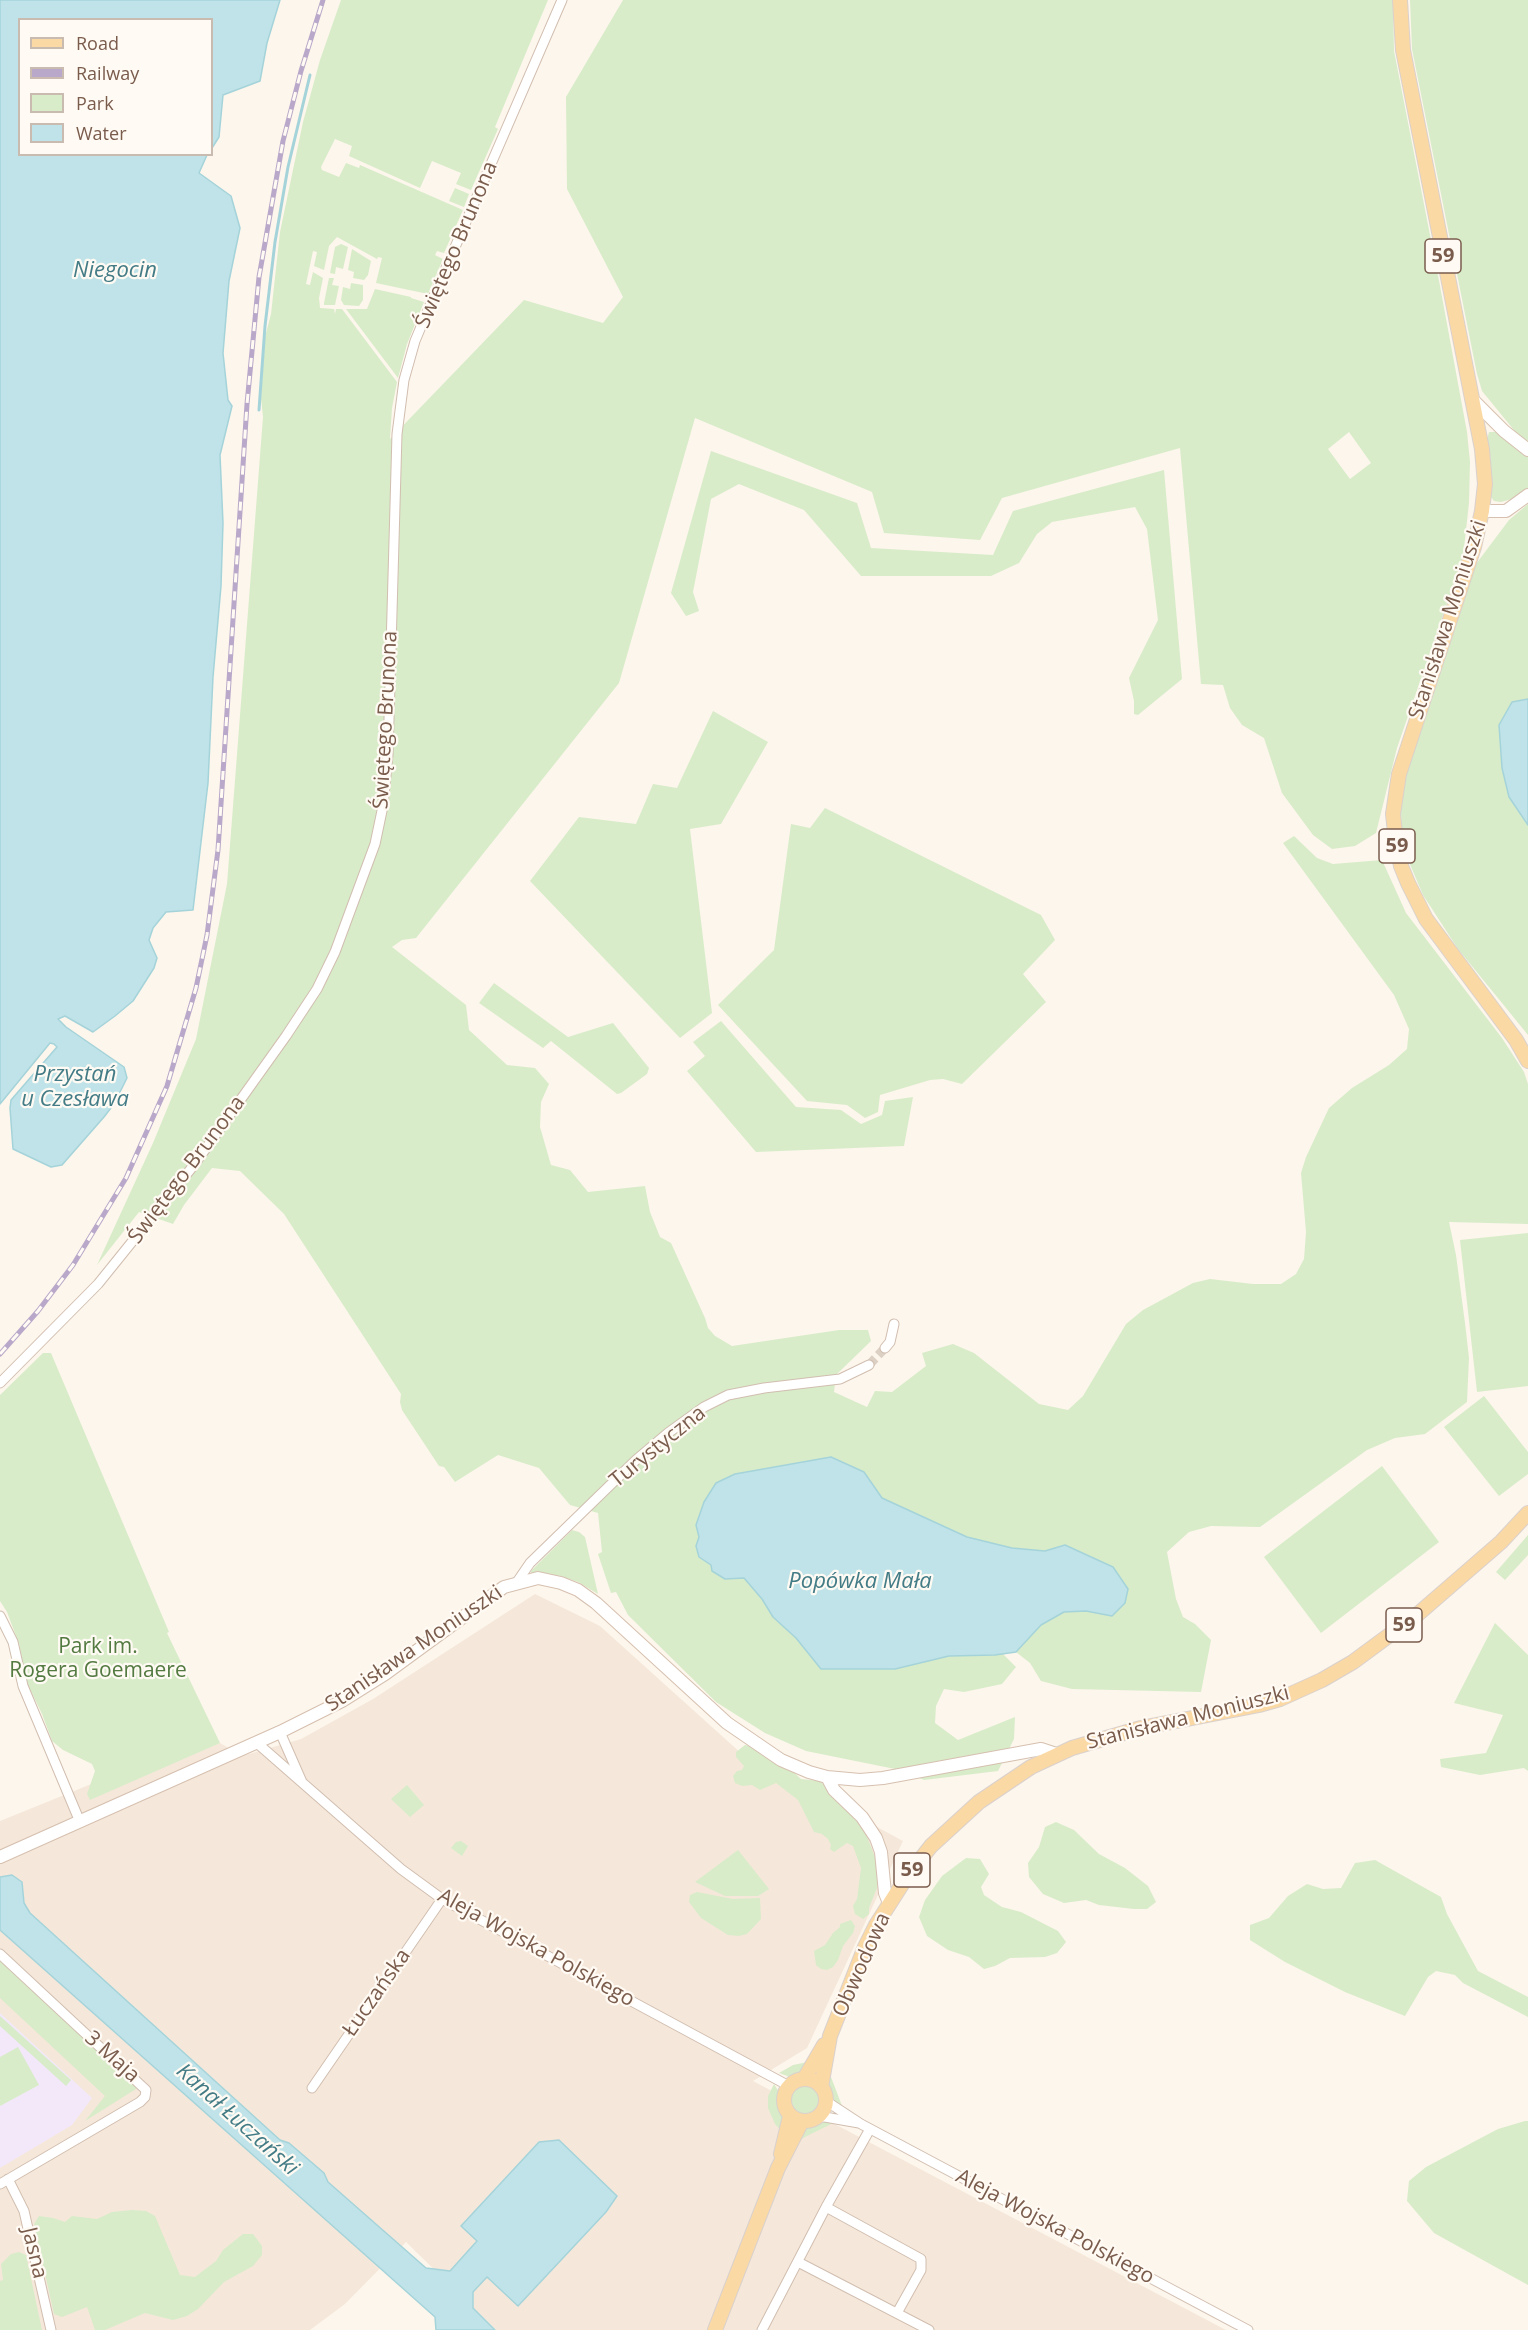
<!DOCTYPE html>
<meta charset="utf-8">
<style>
body{margin:0}
#map{position:relative;width:1528px;height:2330px;overflow:hidden;background:#fdf6ec;font-family:"Open Sans",sans-serif}
canvas{display:block}
.legend{position:absolute;left:18px;top:18px;width:195px;height:138px;box-sizing:border-box;background:#fffaf3;border:2px solid #cabbb1;margin:0;padding:8px 10px;list-style:none;font-size:18px;color:#7a5c4d}
.legend li{display:flex;align-items:center;gap:12px;height:30px}
.legend b{width:30px;border:2px solid #cabbb1}
</style>
<div id="map">
<canvas width="1528" height="2330"></canvas>
<ul class="legend">
<li><b style="height:8px;background:#fbd9a5"></b>Road</li>
<li><b style="height:8px;background:#b9a8c9"></b>Railway</li>
<li><b style="height:16px;background:#d8ecc9"></b>Park</li>
<li><b style="height:16px;background:#bfe3e8"></b>Water</li>
</ul>
</div>
<script>
const ctx = document.querySelector('canvas').getContext('2d');
ctx.lineJoin = 'round';
function fillPath(path, color) {
  ctx.fillStyle = color;
  ctx.fill(path, 'evenodd');
}
function poly(rows) {
  const path = new Path2D();
  for (const r of rows) {
    if (r.length === 3) {
      path.moveTo(r[0] + r[2], r[1]);
      path.arc(r[0], r[1], r[2], 0, 2 * Math.PI);
      continue;
    }
    path.moveTo(r[0], r[1]);
    for (let i = 2; i < r.length; i += 2) path.lineTo(r[i], r[i + 1]);
  }
  return path;
}
function trace(path, color, width, dash) {
  ctx.strokeStyle = color;
  ctx.lineWidth = width;
  ctx.lineCap = dash ? 'butt' : 'round';
  ctx.setLineDash(dash || []);
  ctx.stroke(path);
}
function drawText(font, color, halo, rows, align = 'center') {
  ctx.font = font + ' "Open Sans",sans-serif';
  ctx.lineWidth = 4.5;
  ctx.setLineDash([]);
  ctx.textBaseline = 'middle';
  ctx.strokeStyle = halo;
  ctx.fillStyle = color;
  for (const [text, x, y, turn = 0] of rows) {
    ctx.save();
    ctx.translate(x, y);
    ctx.rotate((+turn || 0) * Math.PI / 180);
    ctx.textAlign = isNaN(turn) ? turn : align;
    if (halo) ctx.strokeText(text, 0, 0);
    ctx.fillText(text, 0, 0);
    ctx.restore();
  }
}
fillPath(poly([
 [535,1594,600,1626,773,1782,842,1808,903,1841,807,2048,753,2081,1226,2330,496,2330,406,2242,345,2304,310,2330,0,2330,0,1821,111,1776,220,1743,242,1756,301,1739,373,1699]
]), '#f5e8da');
fillPath(poly([
 [0,2013,92,2098,72,2125,0,2168]
]), '#f3e8fa');
fillPath(poly([
 [341,0,548,0,495,127,498,129,471,190,456,184,461,173,432,161,420,188,349,156,352,146,335,139,321,167,322,170,339,177,346,163,359,168,360,165,463,210,444,253,437,251,435,255,443,259,428,294,376,283,382,258,378,257,377,259,337,237,329,246,324,270,314,266,317,252,313,251,306,284,310,285,313,272,323,278,319,298,320,308,334,309,335,314,336,309,342,309,397,382,392,408,390,439,524,300,603,323,623,297,567,189,566,97,623,0,1393,0,1394,51,1440,286,1467,432,1470,462,1469,503,1463,557,1397,748,1376,833,1355,846,1332,849,1313,835,1282,793,1264,738,1242,725,1230,708,1223,685,1201,684,1180,448,1002,498,980,540,884,533,872,492,695,418,619,683,416,938,402,940,392,947,466,1005,469,1030,507,1065,535,1068,549,1084,541,1102,540,1127,551,1165,570,1170,588,1192,645,1186,650,1212,660,1237,671,1243,705,1318,708,1328,715,1336,732,1346,839,1330,868,1330,871,1341,836,1375,834,1392,867,1407,875,1391,892,1392,926,1366,922,1353,953,1344,974,1353,1039,1404,1068,1410,1083,1396,1126,1324,1143,1310,1193,1283,1210,1279,1253,1284,1281,1284,1296,1274,1304,1259,1306,1232,1301,1173,1306,1157,1329,1108,1352,1088,1389,1065,1407,1049,1409,1029,1394,995,1283,843,1294,836,1317,858,1333,864,1382,860,1406,913,1502,1038,1524,1072,1528,1084,1528,1224,1449,1222,1456,1255,1465,1323,1469,1358,1467,1402,1425,1434,1395,1438,1367,1450,1260,1527,1211,1526,1189,1532,1167,1552,1176,1599,1183,1617,1195,1624,1211,1640,1201,1692,1072,1689,1041,1681,1030,1663,1016,1652,1041,1625,1064,1612,1086,1611,1112,1616,1065,1545,1045,1551,1012,1548,967,1537,882,1498,864,1472,831,1457,785,1467,696,1525,699,1537,696,1546,699,1557,711,1565,744,1578,762,1599,773,1617,796,1638,895,1669,949,1656,1003,1654,1016,1667,1002,1684,964,1692,944,1689,936,1706,935,1723,958,1740,1015,1717,1014,1739,998,1771,924,1780,900,1770,806,1751,765,1733,716,1702,628,1615,616,1592,611,1593,598,1554,602,1552,598,1513,570,1505,539,1468,498,1455,455,1482,444,1467,439,1466,402,1410,400,1402,401,1394,284,1214,240,1171,212,1168,184,1205,173,1224,139,1212,97,1265,153,1143,196,1039,227,884,263,417,261,398,265,337,271,314,280,232,303,122,320,60],
 [1349,432,1371,463,1350,479,1328,449],
 [1410,0,1528,0,1528,441,1518,435,1482,391,1477,374,1412,49],
 [455,188,469,194,464,207,449,201],
 [341,244,348,247,343,269,336,267,335,274,330,273,335,247],
 [352,249,371,261,368,275,364,280,353,278,354,272,348,270],
 [329,278,334,278,332,285,339,286,335,305,324,305,324,303],
 [351,283,363,285,363,300,359,306,344,305,341,300,343,287,350,289],
 [375,289,411,297,411,298,424,302,407,344,398,378,346,309,367,309],
 [1489,432,1496,432,1528,456,1528,488,1512,499,1501,502,1494,501,1491,497,1491,460,1487,440],
 [711,451,857,503,871,548,993,555,1013,511,1164,470,1182,679,1138,715,1134,714,1134,701,1129,678,1158,620,1147,529,1135,507,1052,522,1037,534,1019,563,991,576,861,576,804,510,739,484,711,499,693,592,699,611,686,616,671,593],
 [1528,504,1528,699,1512,702,1509,797,1528,825,1528,1035,1458,949,1423,895,1409,862,1402,837,1401,812,1403,784,1411,751,1476,564,1509,520],
 [713,711,768,742,721,824,690,829,712,1013,680,1038,530,881,579,817,636,824,653,784,677,788],
 [825,808,1041,915,1055,940,1023,974,1046,1002,962,1084,943,1079,930,1080,880,1095,878,1112,865,1118,847,1105,807,1101,718,1005,774,950,791,824,810,828],
 [494,983,568,1037,613,1023,649,1068,647,1074,621,1093,617,1094,551,1041,543,1048,479,1003],
 [721,1021,796,1107,841,1110,861,1124,882,1115,885,1101,913,1097,904,1146,756,1152,687,1071,705,1056,693,1042],
 [1528,1233,1528,1386,1477,1392,1460,1240],
 [43,1353,51,1353,169,1632,167,1633,220,1743,90,1800,87,1794,95,1771,92,1764,63,1750,52,1741,42,1714,26,1681,19,1644,7,1612,0,1601,0,1395],
 [1484,1396,1528,1452,1528,1474,1499,1496,1444,1427],
 [1382,1466,1439,1542,1321,1633,1264,1557],
 [572,1530,579,1532,585,1537,598,1594,578,1582,561,1576,531,1573,531,1571],
 [1528,1535,1528,1555,1505,1580,1496,1572],
 [1495,1623,1528,1655,1528,1771,1524,1768,1480,1775,1441,1767,1440,1759,1486,1753,1503,1715,1454,1703],
 [745,1745,751,1746,778,1765,787,1766,801,1779,820,1781,845,1805,864,1829,879,1868,877,1888,869,1908,869,1914,863,1919,855,1914,853,1906,857,1899,861,1868,853,1846,847,1843,834,1852,830,1849,831,1845,828,1839,822,1834,814,1832,798,1800,776,1783,760,1790,752,1785,742,1786,735,1783,733,1776,737,1771,742,1770,744,1766,736,1757,736,1752],
 [407,1785,424,1805,410,1817,391,1799],
 [1056,1822,1074,1830,1099,1854,1125,1868,1148,1886,1156,1902,1147,1909,1134,1909,1099,1905,1086,1900,1064,1903,1043,1894,1029,1877,1028,1863,1039,1847,1045,1827],
 [461,1841,468,1846,462,1856,451,1848,456,1842],
 [738,1850,769,1889,758,1896,725,1896,695,1882],
 [966,1858,980,1859,989,1874,981,1887,984,1895,1002,1907,1021,1912,1058,1931,1066,1942,1057,1953,1045,1957,1010,1958,995,1966,984,1969,969,1957,948,1950,927,1936,919,1917,925,1900,942,1876],
 [1375,1860,1441,1897,1447,1914,1478,1971,1528,1997,1528,2017,1463,1983,1455,1975,1436,1971,1428,1977,1405,2016,1345,1992,1285,1962,1250,1940,1250,1925,1269,1918,1288,1896,1307,1884,1323,1889,1341,1888,1355,1863],
 [697,1892,733,1899,760,1898,761,1919,747,1934,739,1936,728,1935,701,1918,689,1902,690,1895],
 [851,1920,855,1926,853,1933,843,1946,838,1960,833,1967,827,1970,821,1969,816,1965,814,1951,825,1945,833,1933,840,1927,840,1924],
 [0,1960,136,2085,136,2089,85,2121,105,2096,0,1998],
 [0,2016,71,2080,66,2086,0,2026],
 [18,2047,39,2085,0,2106,0,2057],
 [808,2062,800,2074,790,2077,779,2073,793,2065],
 [829,2072,836,2090,842,2106,831,2100,824,2081],
 [774,2084,779,2092,779,2108,784,2118,783,2133,775,2124,768,2108,768,2096],
 [805,2100,14],
 [823,2120,835,2122,799,2140,798,2136,807,2127],
 [1525,2121,1528,2121,1528,2285,1434,2233,1407,2201,1409,2181,1426,2167,1498,2129],
 [132,2210,146,2211,155,2216,180,2275,195,2277,216,2261,223,2250,243,2234,253,2234,262,2246,262,2255,253,2266,224,2282,198,2309,187,2316,173,2320,145,2313,105,2330,95,2330,87,2307,62,2317,54,2314,34,2224,39,2216,53,2218,65,2222,72,2216,97,2219,112,2212],
 [19,2252,26,2255,42,2330,0,2330,0,2281,3,2280,1,2264,11,2254]
]), '#d8ecc9');
const water = poly([
 [0,0,280,0,267,43,260,81,223,95,219,137,212,148,212,20,20,20,20,154,207,155,199,173,231,196,240,228,229,281,223,353,228,400,232,406,220,455,223,523,221,586,213,677,208,783,193,910,166,912,153,928,149,940,157,958,154,968,133,1001,115,1016,93,1032,65,1016,58,1019,66,1027,124,1067,127,1078,114,1104,104,1117,62,1165,51,1167,13,1149,10,1108,11,1100,57,1047,54,1044,50,1043,0,1104,0,0],
 [1528,699,1528,825,1509,797,1502,768,1499,725,1512,702,1528,699],
 [831,1457,864,1472,882,1498,967,1537,1012,1548,1045,1551,1065,1545,1113,1567,1128,1589,1125,1603,1112,1616,1086,1611,1064,1612,1041,1625,1016,1652,995,1655,949,1656,895,1669,821,1669,796,1638,773,1617,762,1599,744,1578,725,1579,712,1571,711,1565,699,1557,696,1546,699,1537,696,1525,704,1502,716,1483,735,1474,831,1457],
 [12,1875,22,1882,24,1903,30,1913,280,2140,289,2143,324,2173,328,2182,426,2268,450,2271,477,2241,461,2226,539,2142,559,2140,617,2196,606,2212,518,2306,487,2277,473,2292,473,2308,495,2330,436,2330,435,2317,0,1930,0,1877,12,1875]
]);
fillPath(water, '#bfe3e8');
trace(water, '#a5d3da', 1.5);
trace(poly([
 [259,410,265,326,275,242,288,167,310,75]
]), '#a5d3da', 3);
trace(poly([
 [869,1365,885,1348]
]), '#dcd0c4', 9, [9, 4.5]);
const street = poly([
 [885,1348,890,1342,894,1324],
 [0,1383,98,1284,194,1165,286,1036,317,989,335,952,375,844,383,806,388,755,397,434,404,380,415,341,433,298,562,0],
 [517,1582,530,1563,636,1460,668,1433,704,1407,728,1395,764,1388,840,1379,869,1365],
 [0,1616,13,1642,23,1686,80,1822],
 [280,1732,302,1782],
 [257,1743,401,1869,442,1899,789,2086],
 [0,1954,146,2090,145,2097,140,2102,0,2184],
 [312,2088,442,1899],
 [826,2101,861,2124,1248,2330],
 [819,2116,859,2123],
 [8,2179,24,2211,51,2330],
 [826,2207,921,2259,921,2270,897,2313],
 [798,2262,929,2330],
 [762,2330,826,2207,870,2129]
]);
const secondary = poly([
 [1473,400,1504,431,1528,450],
 [1482,511,1506,511,1528,495],
 [827,1777,834,1790,862,1817,876,1838,881,1852,885,1893,889,1903],
 [0,1857,280,1732,342,1701,385,1674,504,1587,538,1578,561,1583,578,1590,596,1603,727,1723,781,1760,809,1772,827,1777,860,1780,883,1778,1041,1749,1056,1754]
]);
const primary = poly([
 [1400,0,1403,50,1482,449,1485,484,1482,511,1474,547,1399,774,1393,814,1395,833,1401,866,1408,883,1426,919,1516,1040,1528,1061],
 [805,2100,21],
 [804,2079,824,2045],
 [821,2087,830,2036,865,1947,876,1925,908,1875,931,1846,979,1802,1031,1767,1072,1748,1141,1728,1259,1705,1280,1699,1322,1680,1353,1662,1418,1614,1501,1542,1528,1513],
 [781,2154,790,2116],
 [715,2330,778,2168,802,2121]
]);
trace(street, '#d1beb0', 11);
trace(secondary, '#d6c0b0', 14);
trace(primary, '#dad1cd', 16);
trace(street, '#fff', 9);
trace(secondary, '#fff', 12);
trace(primary, '#fbd9a5', 14);
const rail = poly([
 [0,1354,38,1311,73,1265,126,1178,167,1086,196,988,207,935,218,850,247,404,259,277,283,141,301,71,323,0]
]);
trace(rail, '#b9a8c9', 5);
trace(rail, '#fffaf3', 3, [9]);
for (const [x, y, w] of [
 [1443,256,36],
 [1397,846,36],
 [1404,1625,36],
 [912,1870,36]
]) {
  const box = new Path2D();
  box.roundRect(x - w / 2, y - 17, w, 34, 4.5);
  ctx.fillStyle = '#fffaf3';
  ctx.fill(box);
  trace(box, '#7a5c4d', 1.5);
}
drawText('bold 20px', '#7a5c4d', null, [
 ["59",1443,256],
 ["59",1397,846],
 ["59",1404,1625],
 ["59",912,1870]
]);
drawText('21px', '#7a5c4d', '#fffaf3', [
 ["Świętego Brunona",457,245,-67],
 ["Stanisława Moniuszki",1448,620,-72],
 ["Świętego Brunona",386,720,-87],
 ["Świętego Brunona",187,1170,-53],
 ["Turystyczna",658,1447,-39],
 ["Stanisława Moniuszki",414,1649,-34],
 ["Stanisława Moniuszki",1188,1718,-14],
 ["Aleja Wojska Polskiego",536,1948,29],
 ["Obwodowa",862,1965,-66],
 ["Łuczańska",377,1993,-55],
 ["3 Maja",112,2057,42],
 ["Aleja Wojska Polskiego",1055,2227,28],
 ["Jasna",34,2253,77]
]);
drawText('21px', '#537a41', '#fffaf3', [
 ["Park im.",98,1647],
 ["Rogera Goemaere",98,1671]
]);
drawText('italic 22px', '#437c86', '#fffaf3', [
 ["Niegocin",115,271],
 ["Przystań",75,1075],
 ["u Czesława",75,1100],
 ["Popówka Mała",860,1582],
 ["Kanał Łuczański",237,2120,42]
]);
</script>
